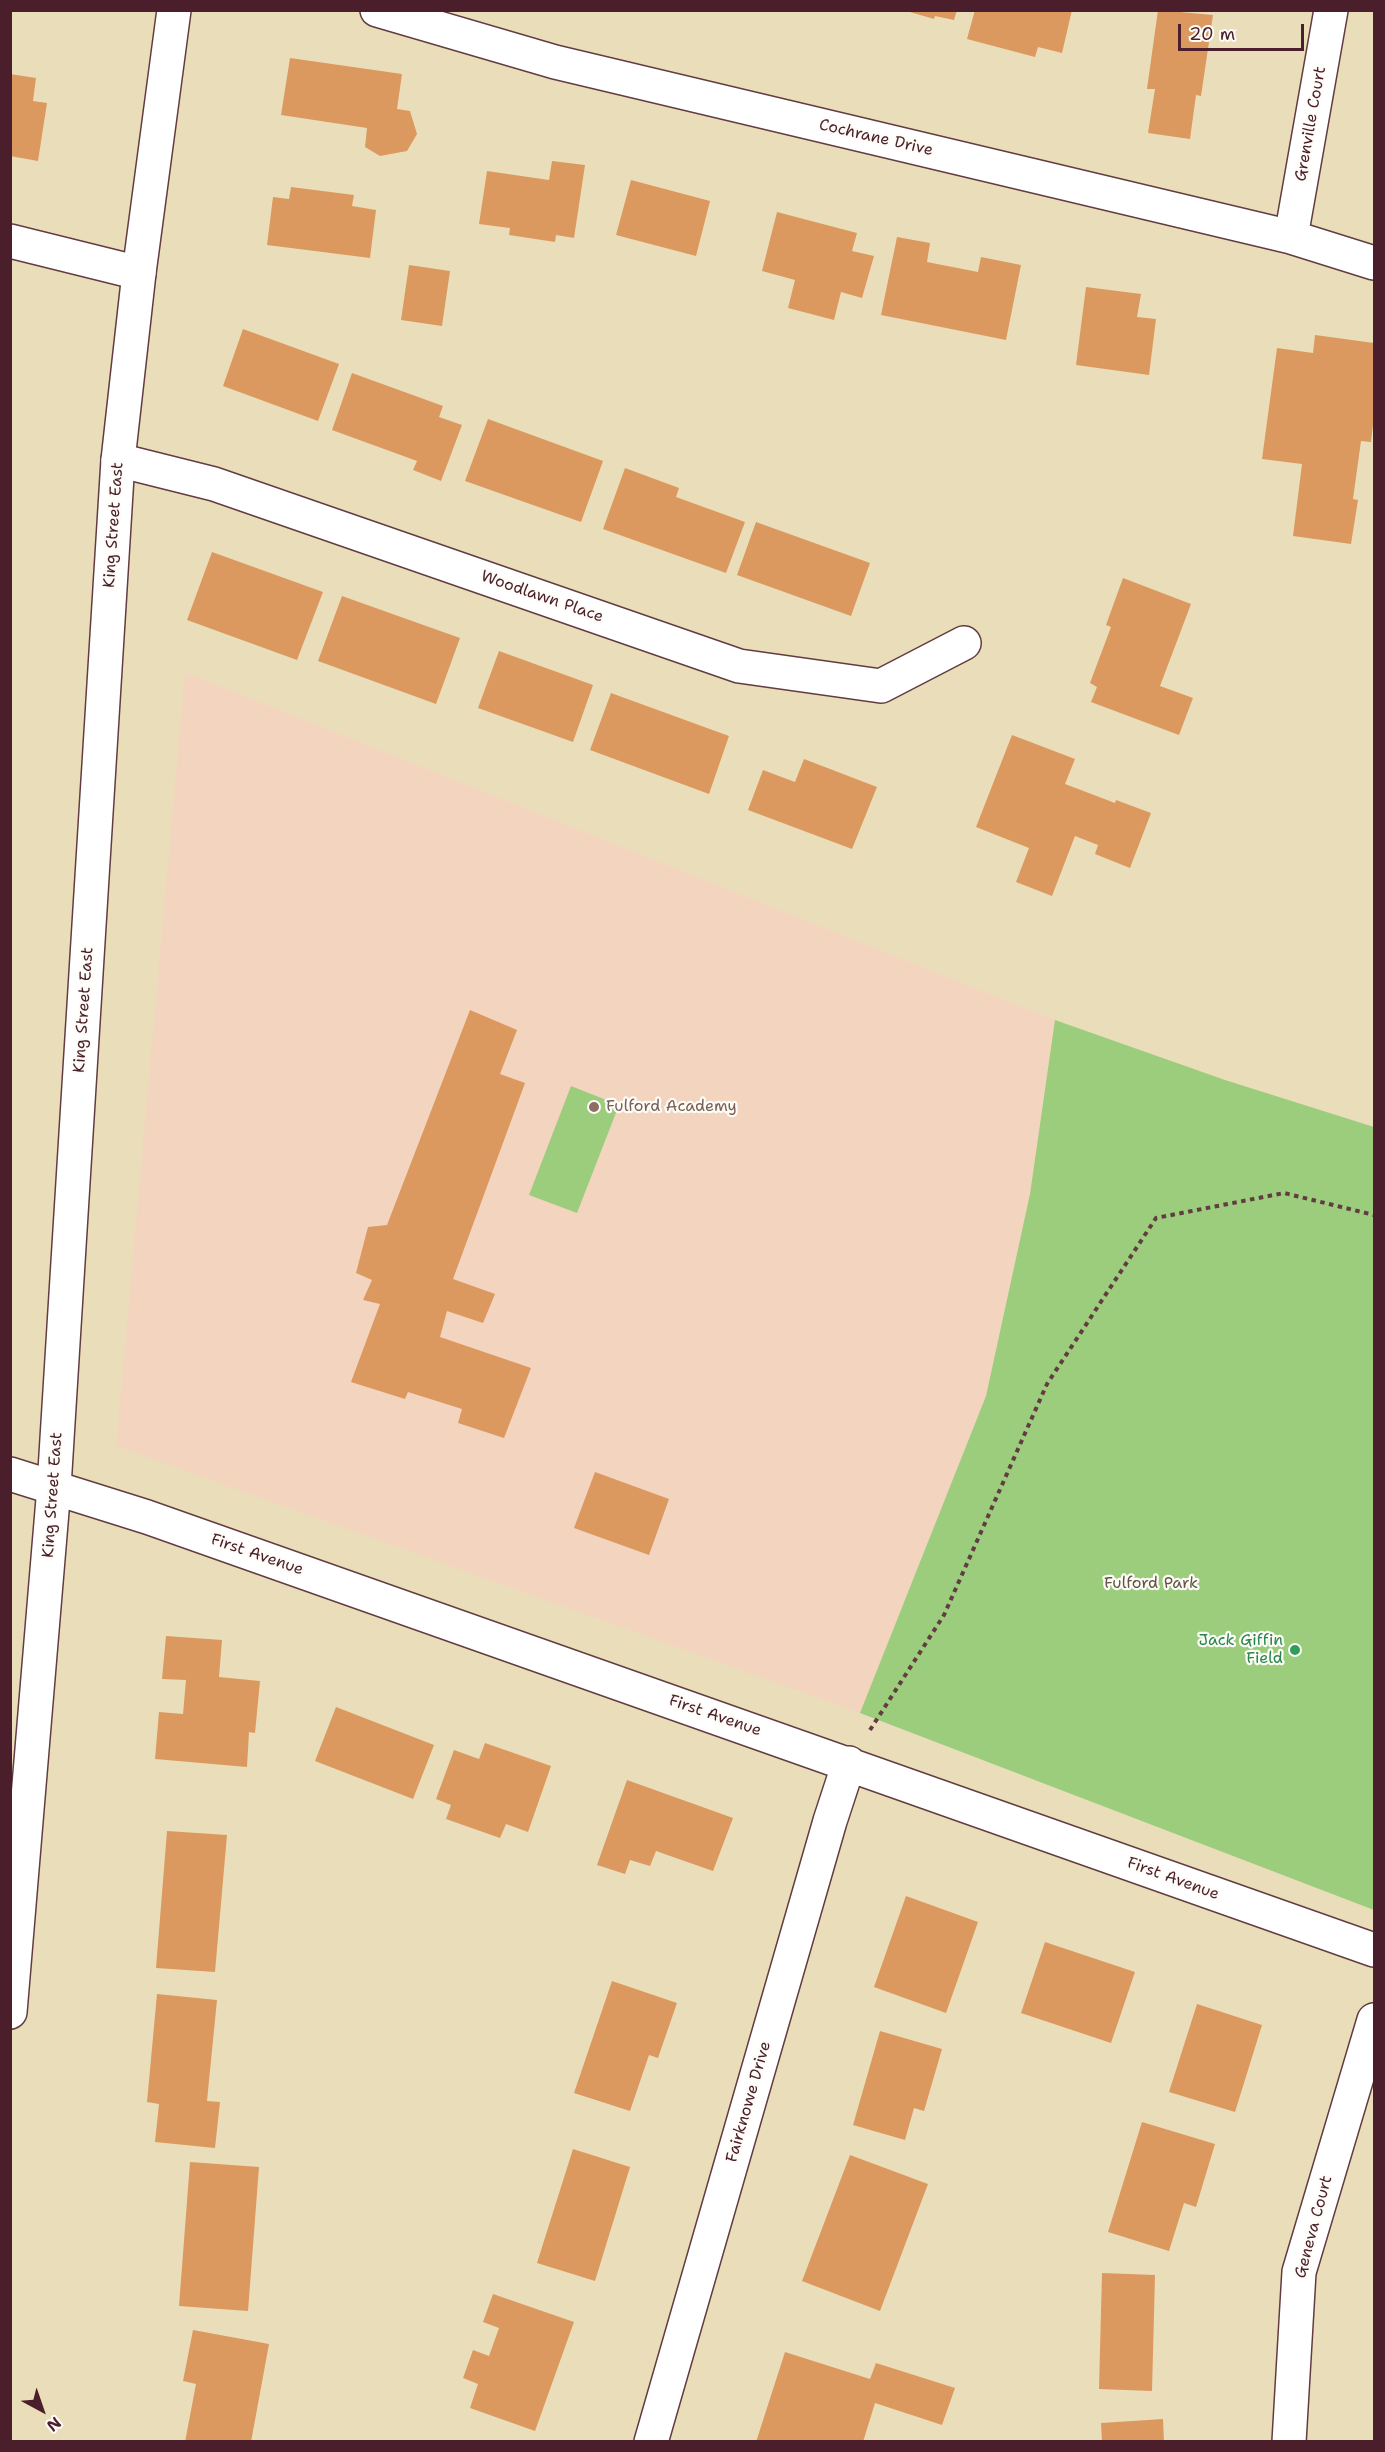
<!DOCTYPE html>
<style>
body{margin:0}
#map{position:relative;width:1385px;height:2452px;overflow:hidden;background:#eadeba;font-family:"Shantell Sans",sans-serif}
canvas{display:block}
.frame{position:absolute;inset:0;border:12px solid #4a1f2b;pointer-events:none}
.north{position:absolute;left:12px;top:2380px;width:60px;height:60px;-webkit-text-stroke:4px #fdfcf7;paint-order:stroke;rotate:140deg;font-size:16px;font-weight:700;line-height:24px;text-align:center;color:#4a1f2b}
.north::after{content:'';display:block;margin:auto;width:21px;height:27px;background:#4a1f2b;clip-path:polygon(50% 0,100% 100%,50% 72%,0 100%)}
.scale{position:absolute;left:1178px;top:24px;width:126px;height:27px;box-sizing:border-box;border:3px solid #4a1f2b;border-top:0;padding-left:8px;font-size:18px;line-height:21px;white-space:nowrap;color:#4a1f2b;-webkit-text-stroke:4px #fdfcf7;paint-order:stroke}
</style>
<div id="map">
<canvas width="1385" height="2452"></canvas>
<div class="frame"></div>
<div class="north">N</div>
<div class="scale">20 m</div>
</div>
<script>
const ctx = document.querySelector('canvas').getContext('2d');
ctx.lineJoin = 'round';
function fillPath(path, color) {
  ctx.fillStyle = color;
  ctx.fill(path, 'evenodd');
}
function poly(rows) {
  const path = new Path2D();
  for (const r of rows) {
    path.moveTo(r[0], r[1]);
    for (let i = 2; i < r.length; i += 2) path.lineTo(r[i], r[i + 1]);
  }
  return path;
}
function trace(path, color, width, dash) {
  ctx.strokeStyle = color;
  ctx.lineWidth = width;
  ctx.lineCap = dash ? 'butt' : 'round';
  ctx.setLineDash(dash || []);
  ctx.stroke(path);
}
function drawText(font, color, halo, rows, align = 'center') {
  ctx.font = font + ' "Shantell Sans",sans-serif';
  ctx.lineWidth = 4.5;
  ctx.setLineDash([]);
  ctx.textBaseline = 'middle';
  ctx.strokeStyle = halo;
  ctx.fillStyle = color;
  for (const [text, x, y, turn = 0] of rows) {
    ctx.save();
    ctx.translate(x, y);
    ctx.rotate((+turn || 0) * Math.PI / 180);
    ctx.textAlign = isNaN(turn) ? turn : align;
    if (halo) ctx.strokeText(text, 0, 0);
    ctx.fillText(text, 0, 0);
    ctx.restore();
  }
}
fillPath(poly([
 [185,672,1055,1020,1030,1194,986,1396,860,1713,116,1446]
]), '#f3d4be');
fillPath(poly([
 [1055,1020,1225,1080,1374,1127,1374,1910,860,1713,986,1396,1030,1194],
 [571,1086,619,1105,577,1213,529,1195]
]), '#9bcd7d');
fillPath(poly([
 [903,10,957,10,954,20,935,16,934,19],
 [975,10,1072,10,1062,53,1038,47,1035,57,967,39],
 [1158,10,1213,15,1201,96,1196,95,1190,139,1148,133,1155,89,1147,89],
 [290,58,402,74,397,109,410,111,417,134,407,151,380,156,365,147,367,128,281,115],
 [10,74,36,78,33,101,47,103,38,161,10,156],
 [552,161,585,165,574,238,556,235,555,242,509,235,510,228,479,224,487,171,549,180],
 [631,180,710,201,696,256,616,235],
 [291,187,354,195,352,206,376,210,370,258,267,245,273,197,289,199],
 [777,212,857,233,852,251,874,256,862,298,841,292,834,320,788,308,795,280,762,271],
 [897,237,930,243,927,262,978,272,981,257,1021,265,1006,340,881,315],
 [409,265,450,271,442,326,401,320],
 [1086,287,1141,294,1137,317,1156,319,1149,375,1076,365],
 [243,329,339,364,318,421,223,386],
 [1315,335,1374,343,1374,416,1371,442,1361,441,1353,499,1358,500,1351,544,1293,536,1302,464,1262,459,1277,348,1313,353],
 [352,373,443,406,439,417,462,425,441,481,413,470,417,461,332,430],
 [488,419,603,461,581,522,465,481],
 [625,468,679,488,676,497,745,522,726,573,603,529],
 [756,522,870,563,851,616,737,575],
 [212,552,323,592,297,660,187,620],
 [1123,578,1191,604,1160,686,1193,698,1179,735,1091,702,1097,687,1090,683,1111,627,1106,625],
 [342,596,460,638,436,704,318,661],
 [499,651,593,685,573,742,478,708],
 [611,693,729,736,709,794,590,750],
 [1012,735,1075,759,1065,784,1115,803,1116,800,1151,813,1130,868,1095,854,1098,845,1075,836,1052,896,1016,882,1029,848,976,827],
 [804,759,877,787,852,849,748,810,763,770,795,782],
 [470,1010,517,1030,500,1074,525,1083,453,1279,495,1294,483,1323,447,1311,440,1337,531,1368,504,1438,458,1423,462,1409,408,1392,405,1399,351,1382,380,1304,363,1300,372,1280,356,1273,368,1227,387,1225],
 [595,1472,669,1499,649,1555,574,1528],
 [166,1636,222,1640,219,1677,260,1681,255,1733,249,1732,247,1767,155,1759,159,1712,183,1714,186,1680,162,1679],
 [336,1707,434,1745,413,1799,315,1761],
 [485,1743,551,1766,528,1832,506,1824,500,1838,446,1819,451,1805,436,1799,454,1750,479,1759],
 [627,1780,733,1818,713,1871,656,1851,650,1866,630,1860,625,1874,597,1865],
 [167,1831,227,1835,215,1972,156,1968],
 [906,1896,978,1922,946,2013,874,1987],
 [1045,1942,1135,1972,1111,2043,1021,2013],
 [612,1981,677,2003,658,2058,649,2055,630,2111,574,2093],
 [157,1994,217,2000,207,2101,220,2102,215,2148,155,2142,159,2104,147,2102],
 [1197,2004,1262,2025,1235,2112,1169,2092],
 [880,2031,942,2049,924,2111,914,2108,905,2140,853,2125],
 [1142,2122,1215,2144,1196,2207,1184,2203,1169,2251,1108,2232],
 [573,2149,630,2167,595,2281,537,2263],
 [850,2155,928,2184,880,2311,802,2281],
 [190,2162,259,2167,248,2311,179,2306],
 [1102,2273,1155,2275,1152,2391,1099,2389],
 [493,2294,574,2322,535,2431,470,2408,478,2384,463,2378,473,2350,489,2356,499,2328,483,2322],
 [193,2330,269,2344,251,2442,185,2442,196,2384,183,2381],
 [785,2352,870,2379,876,2363,955,2388,942,2425,875,2403,863,2442,756,2442],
 [1163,2419,1164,2442,1102,2442,1101,2423]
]), '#db995f');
const minor = poly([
 [377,10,555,62,1291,237,1374,263],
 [1291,237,1331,10],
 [10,241,139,273],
 [118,460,214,484,739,666,881,686,964,643],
 [10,1474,147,1517,1374,1950],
 [651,2442,830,1821,849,1763],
 [1289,2442,1299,2272,1374,2020]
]);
const major = poly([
 [10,2012,54,1487,118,460,139,273,174,10]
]);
trace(minor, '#623c40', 36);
trace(major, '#623c40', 36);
trace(poly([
 [870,1730,944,1615,1047,1384,1156,1218,1284,1193,1374,1215]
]), '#623c40', 4, [4.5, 4.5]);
trace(minor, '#fff', 33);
trace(major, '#fff', 33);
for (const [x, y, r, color] of [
 [594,1107,6,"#8d6e63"],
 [1295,1650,6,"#2e9e5b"]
]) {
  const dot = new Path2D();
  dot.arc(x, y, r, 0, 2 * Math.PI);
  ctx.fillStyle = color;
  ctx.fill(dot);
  trace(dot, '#fdfcf7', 2);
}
drawText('16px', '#4a1f2b', '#fdfcf7', [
 ["Grenville Court",1311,124,-80],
 ["Cochrane Drive",876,138,13],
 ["King Street East",114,525,-86],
 ["Woodlawn Place",542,597,19],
 ["King Street East",84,1010,-86],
 ["King Street East",53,1495,-86],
 ["First Avenue",257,1555,19],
 ["First Avenue",715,1716,19],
 ["First Avenue",1173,1879,20],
 ["Fairknowe Drive",749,2102,-74],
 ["Geneva Court",1314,2227,-75]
]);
drawText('16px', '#785e54', '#fdfcf7', [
 ["Fulford Academy",606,1107]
], 'left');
drawText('16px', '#625344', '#fdfcf7', [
 ["Fulford Park",1151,1584]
]);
drawText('16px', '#27864d', '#fdfcf7', [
 ["Jack Giffin",1283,1641],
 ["Field",1283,1659]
], 'right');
</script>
